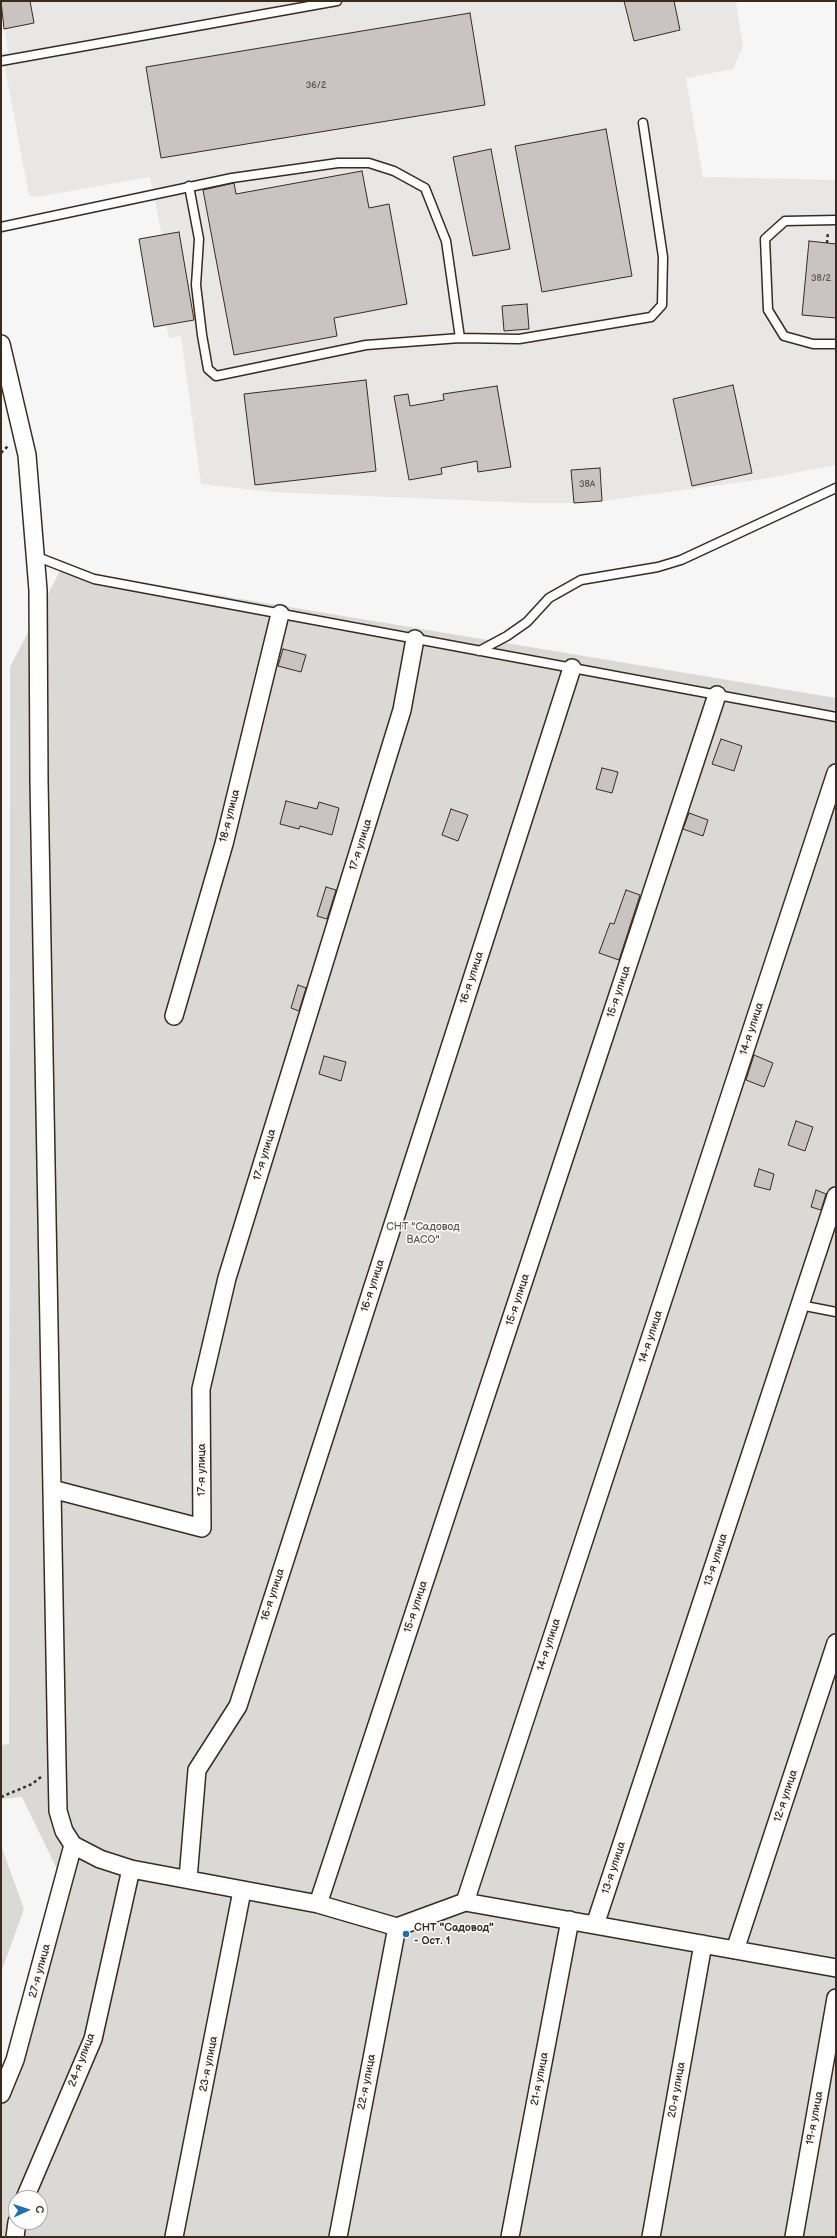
<!DOCTYPE html>
<meta charset="utf-8">
<style>
body{margin:0}
#map{position:relative;width:837px;height:2238px;overflow:hidden;background:#f7f6f6;font-family:"Balsamiq Sans",sans-serif}
canvas{display:block}
.frame{position:absolute;inset:0;border:2px solid #3b2a1e;pointer-events:none}
.north{position:absolute;left:8px;top:2190px;width:40px;height:40px;box-sizing:border-box;background:#fff;border:1px solid #b1aaa5;border-radius:50%;rotate:87deg;font-size:11px;font-weight:700;line-height:16px;text-align:center;color:#3b2a1e}
.north::after{content:'';display:block;margin:auto;width:14px;height:18px;background:#1f6fb2;clip-path:polygon(50% 0,100% 100%,50% 72%,0 100%)}
</style>
<div id="map">
<canvas width="837" height="2238"></canvas>
<div class="frame"></div>
<div class="north">С</div>
</div>
<script>
const ctx = document.querySelector('canvas').getContext('2d');
ctx.lineJoin = 'round';
function fillPath(path, color) {
  ctx.fillStyle = color;
  ctx.fill(path, 'evenodd');
}
function poly(rows) {
  const path = new Path2D();
  for (const r of rows) {
    path.moveTo(r[0], r[1]);
    for (let i = 2; i < r.length; i += 2) path.lineTo(r[i], r[i + 1]);
  }
  return path;
}
function trace(path, color, width, dash) {
  ctx.strokeStyle = color;
  ctx.lineWidth = width;
  ctx.lineCap = dash ? 'butt' : 'round';
  ctx.setLineDash(dash || []);
  ctx.stroke(path);
}
function drawText(font, color, halo, rows, align = 'center') {
  ctx.font = font + ' "Balsamiq Sans",sans-serif';
  ctx.lineWidth = 3;
  ctx.setLineDash([]);
  ctx.textBaseline = 'middle';
  ctx.strokeStyle = halo;
  ctx.fillStyle = color;
  for (const [text, x, y, turn = 0] of rows) {
    ctx.save();
    ctx.translate(x, y);
    ctx.rotate((+turn || 0) * Math.PI / 180);
    ctx.textAlign = isNaN(turn) ? turn : align;
    if (halo) ctx.strokeText(text, 0, 0);
    ctx.fillText(text, 0, 0);
    ctx.restore();
  }
}
fillPath(poly([
 [1,1,736,1,743,47,733,69,686,78,703,177,836,180,836,465,757,480,602,501,574,503,533,503,272,492,201,484,181,336,169,338,166,325,154,327,139,239,162,235,150,177,37,197,29,195,2,53,8,52]
]), '#e9e7e6');
fillPath(poly([
 [61,569,836,698,836,2237,1,2237,1,2107,68,1892,22,1797,1,1799,1,1745,9,1744,10,667],
 [16,2198,40,2198,40,2222,16,2222],
 [1,1845,24,1909,1,1973]
]), '#dbd9d6');
const building = poly([
 [1,1,30,1,34,23,4,29,1,1],
 [624,1,674,1,680,30,634,41,624,1],
 [470,13,485,105,161,158,146,67,470,13],
 [606,129,632,276,542,292,515,146,606,129],
 [491,149,510,249,473,256,453,157,491,149],
 [362,171,369,208,389,204,407,304,334,318,337,336,234,355,203,190,234,183,236,194,362,171],
 [179,232,194,320,154,327,139,239,179,232],
 [809,241,836,244,836,318,802,315,809,241],
 [527,304,529,329,504,331,502,306,527,304],
 [366,380,376,471,255,485,244,394,366,380],
 [733,385,752,473,692,486,673,399,733,385],
 [497,386,511,467,478,472,477,461,441,468,442,474,409,480,394,396,408,394,410,406,444,400,443,394,497,386],
 [600,468,602,501,574,503,571,470,600,468],
 [283,649,306,655,301,672,278,666,283,649],
 [721,739,742,746,734,771,712,764,721,739],
 [602,768,618,772,612,793,596,789,602,768],
 [286,801,317,809,319,802,339,808,332,835,300,826,299,829,280,824,286,801],
 [451,809,468,815,458,841,442,835,451,809],
 [689,813,708,820,703,836,683,829,689,813],
 [326,887,336,890,327,919,317,916,326,887],
 [626,890,640,895,619,960,599,953,610,923,614,924,626,890],
 [298,985,306,988,299,1011,291,1008,298,985],
 [754,1055,773,1063,764,1087,746,1080,754,1055],
 [324,1056,346,1062,341,1081,319,1074,324,1056],
 [796,1121,813,1127,805,1151,788,1145,796,1121],
 [759,1169,774,1174,770,1190,754,1186,759,1169],
 [816,1190,826,1194,821,1210,811,1207,816,1190]
]);
fillPath(building, '#c9c3c1');
trace(building, '#3b2a1e', 1);
const lane = poly([
 [1,61,337,1],
 [189,186,199,239,196,285,202,335,208,369,216,376,366,345,460,338,519,339,651,317,662,305,663,257,643,123],
 [836,220,785,221,765,239,768,310,784,336,813,344,836,344],
 [1,227,232,178,338,163,369,163,394,171,425,188,446,241,460,338],
 [35,556,94,579,836,717],
 [479,651,507,636,527,622,549,598,581,580,658,567,681,560,836,488],
 [800,1305,836,1312]
]);
const street = poly([
 [1,344,27,455,38,590,39,781,57,1764,58,1811,64,1831,73,1845,100,1859,131,1869,318,1904,397,1927,465,1902,836,1968],
 [174,1016,224,844,280,614],
 [52,1489,202,1528,201,1389,227,1278,402,710,415,639],
 [188,1879,197,1770,238,1706,572,668],
 [465,1902,836,773],
 [318,1904,717,695],
 [595,1925,836,1196],
 [735,1950,836,1643],
 [1,2094,15,2060,73,1845],
 [25,2198,93,2039,131,1869],
 [15,2237,17,2222],
 [174,2237,242,1891],
 [338,2237,397,1927],
 [510,2237,570,1920],
 [651,2237,703,1944],
 [794,2237,836,1998]
]);
trace(lane, '#3b2a1e', 11);
trace(street, '#3b2a1e', 20);
trace(poly([
 [827,243,828,232],
 [1,453,8,446],
 [1,1797,32,1784,41,1777]
]), '#3b2a1e', 2.5, [3, 3]);
trace(lane, '#fff', 8);
trace(street, '#fff', 17);
for (const [x, y, r, color] of [
 [406,1934,4,"#1f6fb2"]
]) {
  const dot = new Path2D();
  dot.arc(x, y, r, 0, 2 * Math.PI);
  ctx.fillStyle = color;
  ctx.fill(dot);
  trace(dot, '#fff', 1.5);
}
drawText('9px', '#5e5047', null, [
 ["36/2",316,86],
 ["38/2",821,279],
 ["38А",587,485]
]);
drawText('11px', '#3b2a1e', '#fff', [
 ["18-я улица",230,816,-76],
 ["17-я улица",361,845,-73],
 ["16-я улица",472,978,-72],
 ["15-я улица",619,992,-72],
 ["14-я улица",752,1029,-72],
 ["17-я улица",265,1155,-73],
 ["16-я улица",373,1286,-72],
 ["15-я улица",518,1300,-72],
 ["14-я улица",651,1337,-72],
 ["17-я улица",202,1470,-90],
 ["13-я улица",716,1560,-72],
 ["16-я улица",273,1595,-72],
 ["15-я улица",416,1607,-72],
 ["14-я улица",549,1645,-72],
 ["12-я улица",786,1796,-72],
 ["13-я улица",614,1868,-72],
 ["27-я улица",40,1971,-75],
 ["24-я улица",82,2060,-69],
 ["23-я улица",209,2064,-79],
 ["21-я улица",540,2079,-79],
 ["22-я улица",367,2082,-79],
 ["20-я улица",677,2090,-80],
 ["19-я улица",815,2118,-80]
]);
drawText('11px', '#63564c', '#fff', [
 ["СНТ \"Садовод",423,1227],
 ["ВАСО\"",423,1240]
]);
drawText('bold 11px', '#3b2a1e', '#fff', [
 ["СНТ \"Садовод\"",414,1928],
 ["- Ост. 1",414,1941]
], 'left');
</script>
